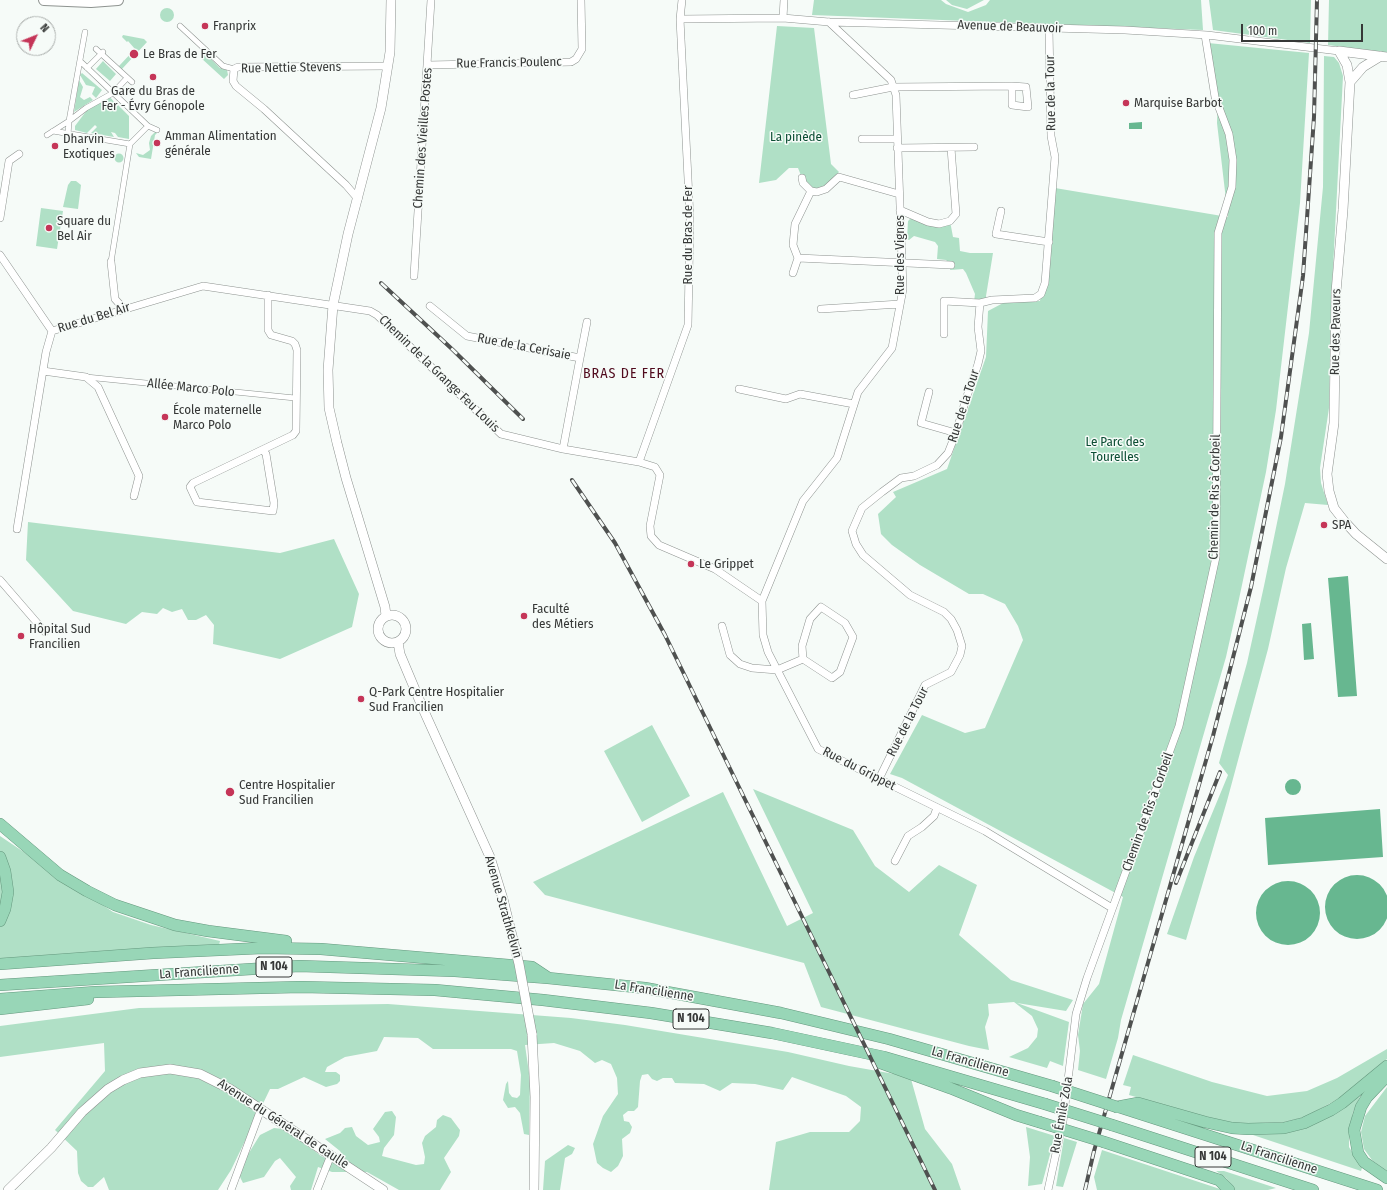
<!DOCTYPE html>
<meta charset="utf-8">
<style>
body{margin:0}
#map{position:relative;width:1387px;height:1190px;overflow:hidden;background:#f6fbf8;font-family:"Fira Sans Condensed",sans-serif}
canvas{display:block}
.north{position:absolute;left:16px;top:16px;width:40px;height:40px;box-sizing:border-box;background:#f6fbf8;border:1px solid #a9adab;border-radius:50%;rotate:47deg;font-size:11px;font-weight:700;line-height:16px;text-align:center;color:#363837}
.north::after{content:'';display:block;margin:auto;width:14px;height:18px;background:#c53558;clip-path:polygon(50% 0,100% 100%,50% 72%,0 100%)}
.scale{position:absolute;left:1241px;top:24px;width:122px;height:18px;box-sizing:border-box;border:2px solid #363837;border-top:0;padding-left:5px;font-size:12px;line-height:14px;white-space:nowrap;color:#363837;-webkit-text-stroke:3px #f6fbf8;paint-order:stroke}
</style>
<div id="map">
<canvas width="1387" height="1190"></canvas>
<div class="north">N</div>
<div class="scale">100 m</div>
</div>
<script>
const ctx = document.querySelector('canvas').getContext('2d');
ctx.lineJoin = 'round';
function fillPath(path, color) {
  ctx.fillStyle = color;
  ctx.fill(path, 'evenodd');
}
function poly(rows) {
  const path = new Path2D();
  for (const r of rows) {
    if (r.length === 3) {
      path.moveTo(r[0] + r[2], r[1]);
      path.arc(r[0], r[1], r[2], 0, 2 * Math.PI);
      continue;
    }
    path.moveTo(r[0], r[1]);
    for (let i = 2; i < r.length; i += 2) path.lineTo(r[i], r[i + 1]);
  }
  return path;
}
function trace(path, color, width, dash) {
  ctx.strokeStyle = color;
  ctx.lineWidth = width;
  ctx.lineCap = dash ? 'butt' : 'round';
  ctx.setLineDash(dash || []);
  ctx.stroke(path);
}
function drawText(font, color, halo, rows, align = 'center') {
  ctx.font = font + ' "Fira Sans Condensed",sans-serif';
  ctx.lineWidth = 3;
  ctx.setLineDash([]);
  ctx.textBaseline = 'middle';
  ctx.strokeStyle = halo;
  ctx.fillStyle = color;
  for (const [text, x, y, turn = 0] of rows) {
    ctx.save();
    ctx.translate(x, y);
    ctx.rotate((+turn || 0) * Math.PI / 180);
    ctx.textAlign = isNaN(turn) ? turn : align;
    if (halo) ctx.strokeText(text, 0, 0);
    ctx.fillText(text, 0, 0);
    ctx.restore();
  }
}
fillPath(poly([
 [814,0,941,0,946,4,968,12,986,5,990,0,1201,0,1203,30,812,15],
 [946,0,984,0,967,9,952,5],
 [1209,0,1311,0,1310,43,1213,30],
 [1329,0,1387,0,1387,53,1328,45],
 [167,15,7],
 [777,26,814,28,831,164,839,172,828,184,815,190,802,178,798,168,789,168,776,180,759,183],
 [123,35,144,39,147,42,122,69,119,66,135,49,128,41,127,42,122,37],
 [1208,43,1309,53,1300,203,1276,410,1266,472,1239,599,1226,657,1121,1020,1118,1038,1106,1079,1078,1070,1080,1051,1078,1035,1083,1004,1099,984,1123,897,902,778,890,774,922,715,965,733,985,728,1023,640,1018,626,1005,604,983,594,969,594,920,565,892,545,881,534,878,514,896,497,893,492,947,469,986,357,988,311,1005,302,1040,301,1055,188,1228,217,1217,123,1218,94],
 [205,53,220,68,227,70,228,75,224,79,201,58],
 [1324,56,1334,57,1339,63,1343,76,1331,307,1329,408,1320,468,1321,483,1328,505,1305,503,1286,568,1268,649,1227,801,1186,940,1167,934,1194,857,1228,775,1219,763,1247,663,1264,586,1285,484,1309,333,1323,187],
 [103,61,116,74,110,81,96,69],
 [82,73,102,90,96,98,92,94,95,87,86,85,80,75],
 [79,80,83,87,80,97,84,100,90,97,93,100,74,112],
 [110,97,115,103,112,106,115,109,118,105,129,116,129,139,118,137,115,133,111,132,114,137,91,133,97,127,95,125,87,133,75,130,75,126,87,110],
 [156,131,158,132,155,135,151,159,139,157,136,153,143,155,150,150,149,143,151,136],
 [119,158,4.5],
 [71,181,76,181,81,185,78,209,63,207,68,185],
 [41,208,63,211,57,249,36,246],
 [913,216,928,222,950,221,953,237,959,238,960,251,970,253,993,253,986,296,987,301,974,302,975,294,966,273,963,269,950,270,951,265,946,260,937,259,938,246,935,242,914,236,909,240,907,239,908,221],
 [28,522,280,553,334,539,359,594,352,627,280,659,213,644,214,625,206,615,196,620,188,620,182,609,172,612,163,608,157,614,142,612,126,624,73,611,26,560],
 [652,725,690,796,642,822,604,751],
 [753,789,853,830,875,866,909,892,939,865,977,885,959,935,1011,980,1073,1000,1066,1011,1017,1003,1069,1022,1063,1066,1050,1061,1047,1068,1009,1057,1028,1048,1037,1037,1038,1029,1032,1016,1014,1002,988,1004,989,1015,985,1027,989,1050,969,1046,821,1007,804,963,545,895,533,882,723,792,787,926,813,913],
 [0,836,113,912,151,925,220,941,219,945,0,960],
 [388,1004,571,1018,625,1025,788,1052,849,1066,900,1075,911,1079,925,1129,952,1164,961,1190,769,1190,776,1142,810,1132,849,1132,860,1121,861,1107,846,1096,792,1077,783,1090,755,1084,732,1083,720,1091,704,1084,675,1083,672,1078,663,1078,657,1081,652,1079,648,1074,642,1075,640,1081,638,1107,634,1111,628,1111,623,1115,624,1121,629,1122,632,1127,630,1133,622,1139,623,1156,618,1166,611,1172,603,1168,597,1163,593,1144,603,1116,618,1094,617,1078,611,1064,602,1060,595,1063,580,1051,554,1043,525,1045,530,1080,529,1135,524,1134,520,1113,515,1107,508,1108,503,1100,506,1084,508,1081,509,1093,512,1097,517,1098,520,1095,521,1075,517,1051,511,1049,433,1049,418,1038,384,1037,377,1051,345,1057,327,1067,325,1072,336,1072,340,1075,340,1081,337,1084,326,1087,304,1077,278,1089,270,1089,231,1170,218,1190,109,1190,104,1177,93,1187,88,1187,81,1181,78,1173,77,1151,55,1130,105,1071,104,1043,0,1057,0,1026,139,1008],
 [1387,1049,1387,1059,1349,1093,1305,1117,1284,1122,1238,1124,1213,1119,1129,1095,1131,1087,1123,1085,1133,1055,1212,1082,1267,1096,1307,1091,1337,1078],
 [1387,1087,1387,1172,1372,1160,1364,1149,1361,1132,1365,1116],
 [1361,1094,1353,1112,1349,1135,1349,1147,1362,1168,1361,1171,1250,1134,1282,1132],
 [392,1111,396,1117,394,1135,384,1148,382,1156,416,1165,424,1164,425,1157,422,1143,425,1136,436,1127,437,1120,443,1115,451,1118,460,1130,459,1136,444,1158,451,1172,440,1190,399,1190,367,1172,332,1172,318,1167,311,1190,291,1190,290,1186,296,1177,280,1158,275,1161,264,1177,243,1183,240,1177,238,1171,242,1164,260,1135,274,1128,283,1129,306,1144,321,1156,332,1161,345,1159,340,1151,325,1139,340,1133,345,1128,352,1127,356,1136,368,1145,380,1142,379,1137,373,1129,385,1112],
 [1026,1127,1055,1136,1042,1184,1028,1186,1030,1157],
 [1064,1138,1077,1142,1063,1187,1056,1186],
 [568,1145,575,1148,572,1154,565,1158,560,1190,543,1190,545,1161],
 [1102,1150,1220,1189,1220,1190,1097,1190,1094,1177],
 [1216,1171,1224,1171,1276,1188,1268,1190,1234,1190,1232,1185,1226,1178]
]), '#b0e0c6');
fillPath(poly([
 [1142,122,1142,129,1129,129,1129,123],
 [1348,576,1357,696,1338,697,1328,578],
 [1311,623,1314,659,1304,660,1302,624],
 [1293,787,8],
 [1380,809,1383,857,1268,865,1265,818],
 [1357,907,32],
 [1288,913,32]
]), '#67b790');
const pedestrian = poly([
 [180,26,223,66,234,69],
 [96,49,132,82],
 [80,61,148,126,157,130],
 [87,68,103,52],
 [53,131,130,144],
 [47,135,69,121,85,32],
 [68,135,69,121,86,108,113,93,127,78],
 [130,144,148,126],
 [111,262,130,144],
 [86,377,295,398]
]);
const minor = poly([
 [783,18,784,0],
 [680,19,783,18,829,22,1125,30,1207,35,1339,51],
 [428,65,571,62,576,59,582,49,581,0],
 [853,95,893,87,1012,86,1026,87,1028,107,1012,105,1012,86],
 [862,139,897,139],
 [897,148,974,147],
 [802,178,803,183,811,191],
 [358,199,346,185,264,109,236,86,233,81,234,69,238,67,388,66],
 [900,210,928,222,939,224,950,221,956,214,951,148],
 [1001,211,996,234,1049,242],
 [0,218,9,161,19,154],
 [0,255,52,331],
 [798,258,951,265],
 [111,262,115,299,124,309],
 [793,273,798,258,793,245,795,224,811,191,817,192,826,189,839,177,899,194],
 [414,276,431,0],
 [430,306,467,336,580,358,563,449],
 [821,309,900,304],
 [944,334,944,301,980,303],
 [580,358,587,322],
 [43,371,86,377,98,387,139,476,134,496],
 [739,389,786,399,800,394,854,404],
 [929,392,921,423,956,433],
 [263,450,266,454,274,503,273,511,197,502,190,487,193,483,293,435,296,431,297,350,295,344,292,341,271,335,268,330,268,295],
 [639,462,688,325,690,219,680,19,682,0],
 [17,529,46,352,52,331,203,286,370,311,377,315,501,434,563,449,639,462,655,467,660,475,650,526,651,536,659,545,715,569,762,601,763,635,768,652,818,749,985,831,1112,908],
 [0,580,45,632],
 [762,601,803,501,837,458,858,392,892,348,903,289,896,95,891,80,829,22],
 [722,626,730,655,740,664,752,668,777,670,803,659,832,678,840,672,853,637,845,623,821,607,810,619,802,646,803,659],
 [879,779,925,685,951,672,960,655,962,646,957,630,951,619,944,612,910,595,863,555,856,544,852,531,862,508,882,492,901,478,914,476,937,465,948,453,956,433,966,399,978,364,981,351,978,327,980,303,992,300,1035,298,1041,294,1045,283,1055,157,1051,136,1049,29],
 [895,861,908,836,922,827,934,816,937,808],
 [231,1190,261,1109],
 [317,1190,331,1155],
 [1048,1190,1063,1121,1076,1014,1087,978,1179,726,1216,557,1218,233,1232,187,1233,160,1229,134,1215,97,1205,35]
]);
const tertiary = poly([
 [1339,51,1347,65,1350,82,1343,210,1336,292,1334,423,1327,474,1329,491,1334,508,1345,522,1356,534,1387,559],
 [1339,51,1387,57],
 [1350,82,1363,67,1381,56],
 [392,629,14],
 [386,616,385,607,346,478,337,443,329,408,328,370,333,305,348,234,381,108,390,52,391,0],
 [398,642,400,654,424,711,490,857,503,899],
 [532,1034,535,1097,534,1190],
 [8,1190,51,1148,82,1112,108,1089,123,1080,140,1073,170,1069,200,1074,230,1089,383,1190]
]);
const secondary = poly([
 [44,0,91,2,118,0]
]);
const trunk = poly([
 [0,824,60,875,87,891,115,905,175,925,208,931,286,941],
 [0,857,5,871,8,892,5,909,0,921],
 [0,964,153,953,263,948,321,949,532,967,547,977],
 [0,985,299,966,455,971,548,978,645,988,781,1013,889,1039,1052,1086],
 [0,999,96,992,301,987,435,990,543,1000,651,1013,772,1033,884,1057,1045,1104],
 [0,1009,88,999],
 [878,1062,950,1088,1016,1115,1039,1122],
 [1387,1076,1367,1097,1361,1107,1354,1130,1358,1153,1364,1162,1387,1178],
 [1117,1107,1138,1103,1205,1122,1232,1128,1248,1129,1284,1128,1304,1123,1331,1110,1342,1103,1387,1066],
 [1119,1107,1377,1190],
 [1112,1125,1313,1190],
 [1104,1142,1219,1180,1229,1190]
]);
trace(pedestrian, '#8e9390', 6);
trace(minor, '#8e9390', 8);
trace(tertiary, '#8e9390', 10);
trace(secondary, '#8e9390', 12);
trace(trunk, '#65987e', 12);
trace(pedestrian, '#fff', 5);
trace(minor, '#fff', 7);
trace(tertiary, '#fff', 9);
trace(secondary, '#fff', 10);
trace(trunk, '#98d6b7', 11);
const rail = poly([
 [381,283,453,350,523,419],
 [572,480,615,543,665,635,935,1190],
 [1176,883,1220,772],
 [1085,1190,1094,1151,1213,736,1251,587,1281,437,1303,276,1314,117,1317,0]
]);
trace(rail, '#4f5150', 4);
trace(rail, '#f6fbf8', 2.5, [8]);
const tertiaryBridge = poly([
 [503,899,519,964,532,1034]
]);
const trunkBridge = poly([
 [1052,1086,1117,1107],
 [1045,1104,1112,1125],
 [1039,1122,1104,1142]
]);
trace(tertiaryBridge, '#8e9390', 10, []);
trace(trunkBridge, '#65987e', 12, []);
trace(tertiaryBridge, '#fff', 9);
trace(trunkBridge, '#98d6b7', 11);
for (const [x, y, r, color] of [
 [205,26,4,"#c53558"],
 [134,54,5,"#c53558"],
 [153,77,4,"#c53558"],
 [1126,103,4,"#c53558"],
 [157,143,4,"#c53558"],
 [55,146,4,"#c53558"],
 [49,228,4,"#c53558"],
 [165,417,4,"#c53558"],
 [1324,525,4,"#c53558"],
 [691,564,4,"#c53558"],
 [524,616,4,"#c53558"],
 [21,636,4,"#c53558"],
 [361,699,4,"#c53558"],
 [230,792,5,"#c53558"]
]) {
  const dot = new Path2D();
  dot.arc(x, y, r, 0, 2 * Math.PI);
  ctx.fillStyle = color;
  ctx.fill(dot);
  trace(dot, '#f6fbf8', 1.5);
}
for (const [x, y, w] of [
 [274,967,36],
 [691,1019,36],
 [1213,1157,36]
]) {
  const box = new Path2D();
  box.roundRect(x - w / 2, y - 10, w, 20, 3);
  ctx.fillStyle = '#f6fbf8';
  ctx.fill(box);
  trace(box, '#363837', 1);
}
drawText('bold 12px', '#363837', null, [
 ["N 104",274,967],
 ["N 104",691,1019],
 ["N 104",1213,1157]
]);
drawText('13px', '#363837', '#f6fbf8', [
 ["Franprix",213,26],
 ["Le Bras de Fer",143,54],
 ["Gare du Bras de",153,91,"center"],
 ["Fer - Évry Génopole",153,106,"center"],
 ["Marquise Barbot",1134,103],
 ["Amman Alimentation",165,136],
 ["générale",165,151],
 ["Dharvin",63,139],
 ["Exotiques",63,154],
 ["Square du",57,221],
 ["Bel Air",57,236],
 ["École maternelle",173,410],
 ["Marco Polo",173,425],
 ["SPA",1332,525],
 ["Le Grippet",699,564],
 ["Faculté",532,609],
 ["des Métiers",532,624],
 ["Hôpital Sud",29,629],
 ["Francilien",29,644],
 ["Q-Park Centre Hospitalier",369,692],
 ["Sud Francilien",369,707],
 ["Centre Hospitalier",239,785],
 ["Sud Francilien",239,800]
], 'left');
drawText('13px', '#363837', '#f6fbf8', [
 ["Avenue de Beauvoir",1010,27,2],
 ["Rue Francis Poulenc",509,63,-1],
 ["Rue Nettie Stevens",291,68,-1],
 ["Rue de la Tour",1051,93,-91],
 ["Chemin des Vieilles Postes",423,138,-86],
 ["Rue du Bras de Fer",688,235,-90],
 ["Rue des Vignes",900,255,-90],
 ["Rue du Bel Air",94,318,-17],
 ["Rue des Paveurs",1336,332,-89],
 ["Rue de la Cerisaie",524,347,11],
 ["Chemin de la Grange Feu Louis",439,374,44],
 ["Allée Marco Polo",191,388,6],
 ["Rue de la Tour",964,406,-72],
 ["Chemin de Ris à Corbeil",1215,497,-89],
 ["Rue de la Tour",908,722,-63],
 ["Rue du Grippet",859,769,27],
 ["Chemin de Ris à Corbeil",1148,812,-70],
 ["Avenue Strathkelvin",503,907,74],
 ["La Francilienne",199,972,-4],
 ["La Francilienne",654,991,9],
 ["La Francilienne",970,1062,16],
 ["Rue Émile Zola",1062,1115,-80],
 ["Avenue du Général de Gaulle",283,1124,33],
 ["La Francilienne",1279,1158,18]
]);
drawText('13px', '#0c4e34', '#f6fbf8', [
 ["La pinède",796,137],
 ["Le Parc des",1115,442],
 ["Tourelles",1115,457]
]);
ctx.letterSpacing = '1px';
drawText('14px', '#500a1d', '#f6fbf8', [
 ["BRAS DE FER",624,374]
]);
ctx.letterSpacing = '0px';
</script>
